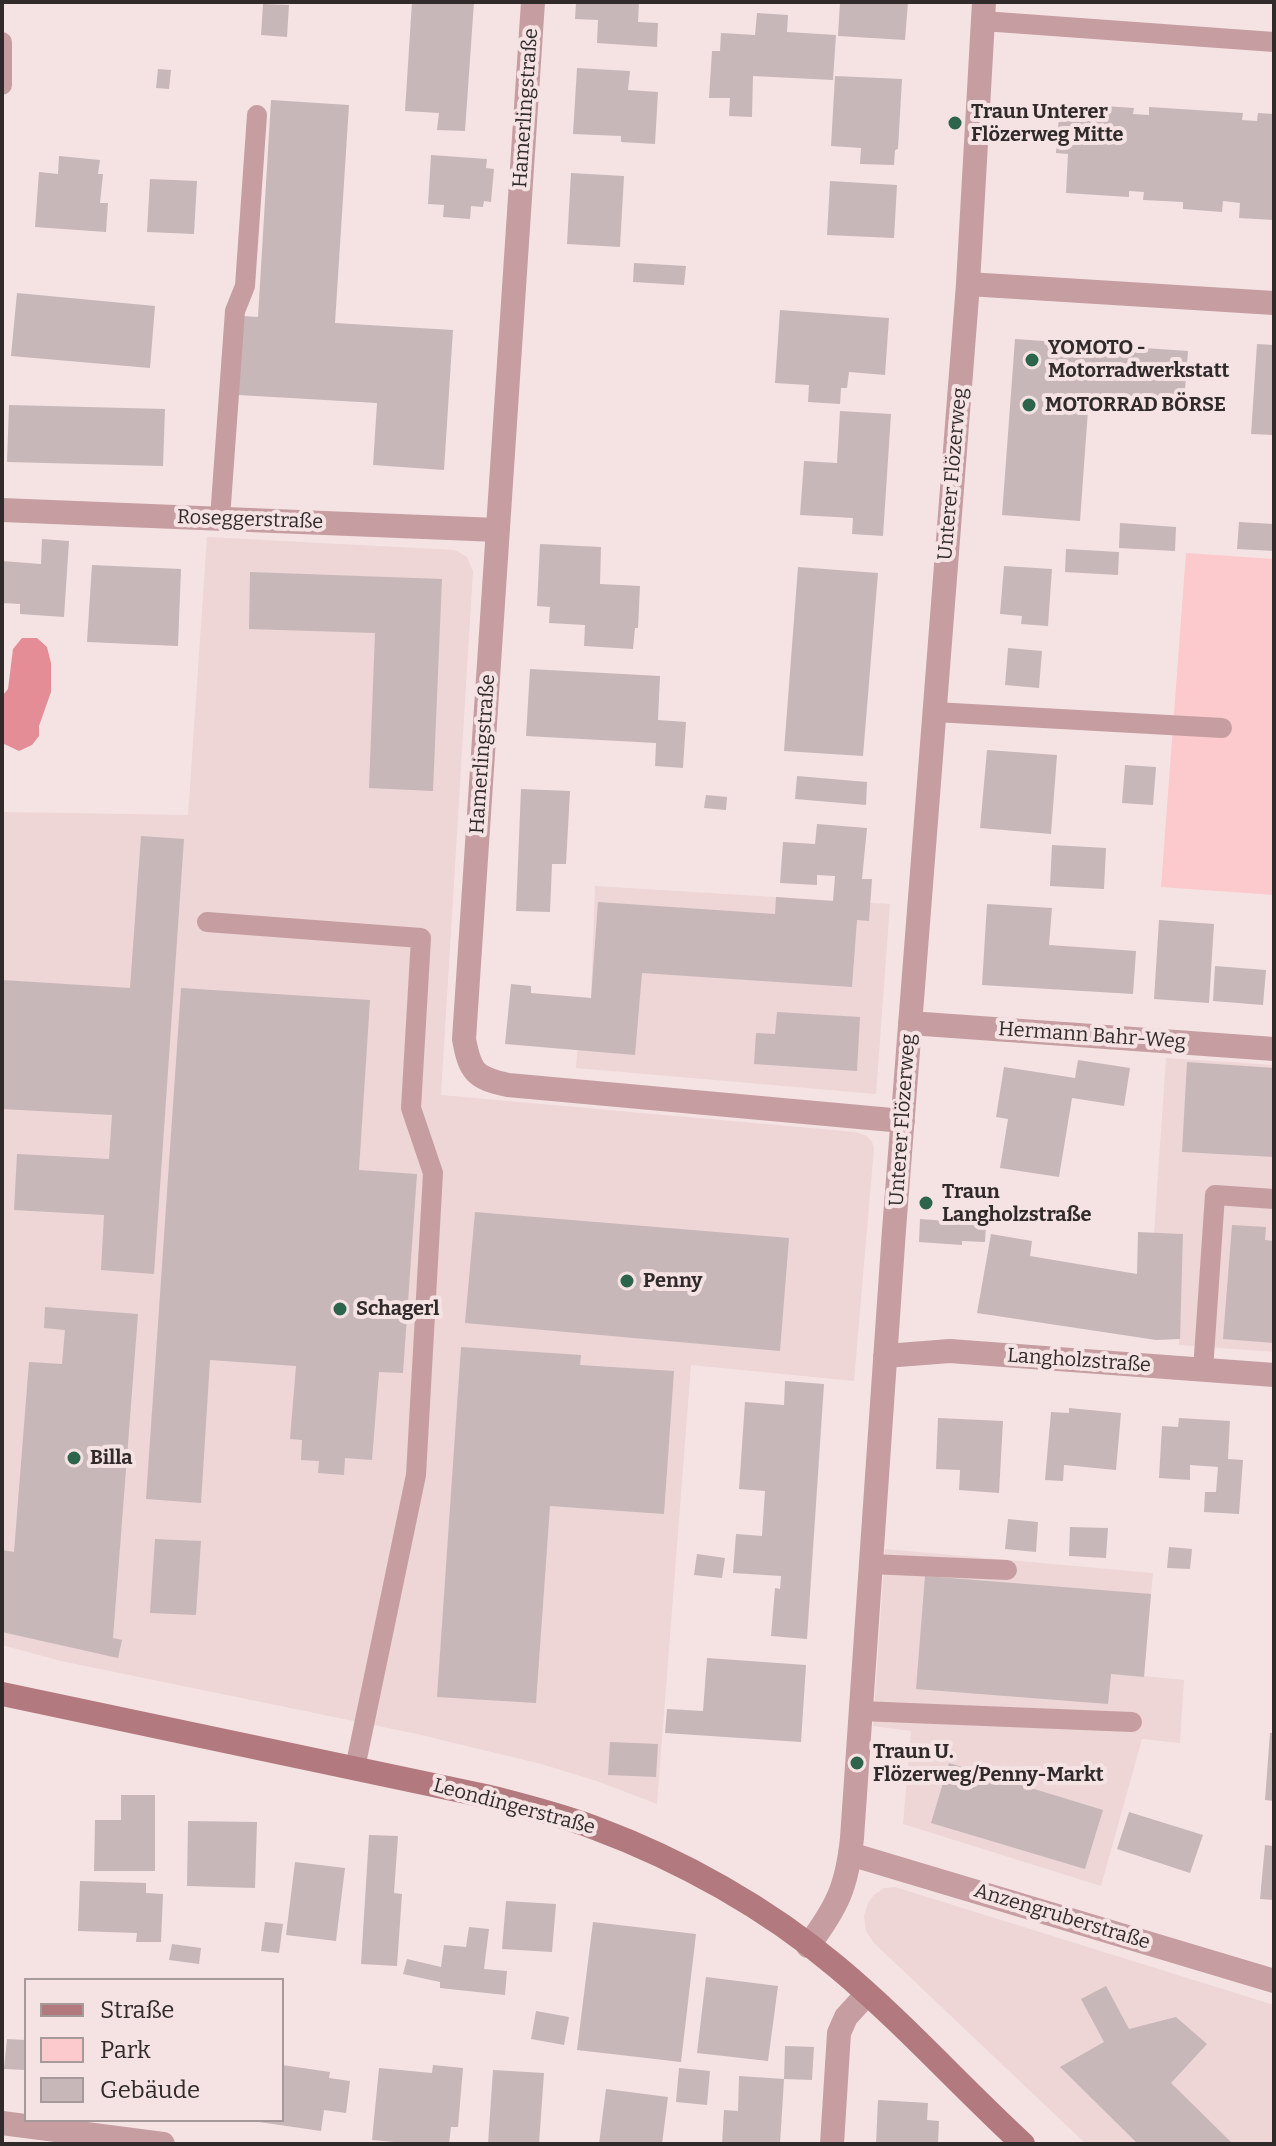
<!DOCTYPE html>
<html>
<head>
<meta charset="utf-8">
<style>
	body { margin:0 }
	#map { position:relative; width:1276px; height:2146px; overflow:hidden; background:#f5e3e4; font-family:Bitter,serif }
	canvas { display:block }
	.frame { position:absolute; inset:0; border:4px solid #302a2a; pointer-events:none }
	.legend { position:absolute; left:24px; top:1978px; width:260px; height:144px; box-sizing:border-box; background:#f5e3e4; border:2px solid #a6999a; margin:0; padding:10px 14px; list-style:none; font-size:24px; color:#302a2a }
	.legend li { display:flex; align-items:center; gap:16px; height:40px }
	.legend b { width:40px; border:2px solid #a6999a }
</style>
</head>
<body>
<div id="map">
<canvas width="1276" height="2146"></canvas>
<div class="frame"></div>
<ul class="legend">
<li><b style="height:10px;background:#b2797e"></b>Straße</li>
<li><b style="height:22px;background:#fcc9cd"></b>Park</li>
<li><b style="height:22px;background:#c7b7b8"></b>Gebäude</li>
</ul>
</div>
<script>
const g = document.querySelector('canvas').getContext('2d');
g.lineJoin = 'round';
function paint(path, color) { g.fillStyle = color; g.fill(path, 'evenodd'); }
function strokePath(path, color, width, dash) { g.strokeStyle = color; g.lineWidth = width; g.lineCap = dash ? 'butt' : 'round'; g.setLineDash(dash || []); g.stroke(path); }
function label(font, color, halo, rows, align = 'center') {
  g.font = font + ' Bitter,serif'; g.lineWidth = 8; g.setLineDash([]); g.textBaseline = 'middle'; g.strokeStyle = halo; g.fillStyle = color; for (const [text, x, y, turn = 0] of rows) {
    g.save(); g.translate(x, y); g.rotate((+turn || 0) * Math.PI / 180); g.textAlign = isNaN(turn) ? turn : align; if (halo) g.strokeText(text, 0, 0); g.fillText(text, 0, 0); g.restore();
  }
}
const built = new Path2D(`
	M207 537 455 550 467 557 473 571 441 1095 855 1132 867 1136 872 1142 874 1148 854 1381 691 1365 657 1804 597 1781 541 1764 417 1734 61 1661 2 1645V812L188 815Z
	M595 886 890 904 876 1094 576 1068 582 997 591 998Z
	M1166 1058 1274 1065V1352L1179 1345 1183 1234 1154 1233Z
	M885 1549 1153 1573 1144 1676 1184 1680 1180 1743 1142 1739 1101 1886 903 1824 911 1731 873 1726Z
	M895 1887 1274 2005V2144H1086L874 1943 866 1931 864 1916 868 1903 874 1895 884 1888Z`);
const green = new Path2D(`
	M1186 553 1274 559V895L1161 887Z`);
const water = new Path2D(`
	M22 638H37L47 647 51 663V692L39 726V736L32 745 19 751 2 743V696L8 689 13 649Z`);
const building = new Path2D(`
	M412 2H474L465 131 437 130 439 113 405 111Z
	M576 2H639L638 22 658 23 657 47 597 43 598 20 575 19Z
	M840 2H908L905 40 838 36Z
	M263 4 289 5 287 37 261 35Z
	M757 13 788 15 787 32 836 35 833 80 753 76 752 117 729 116 730 98H709L712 51H720L721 33 755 35Z
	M577 68 630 71 628 90 658 92 655 144 621 142V136L573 134Z
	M158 69 171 70 169 89 156 88Z
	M835 76 902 79 898 149 895 150 894 165 860 164 861 148 831 146Z
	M271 100 349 105 335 323 453 330 444 470 373 465 377 403 238 395 243 316 258 317Z
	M1060 103 1134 108 1133 114 1149 115V107L1243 113 1242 120 1257 121 1258 113 1274 114V220L1239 218 1240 203 1223 201 1222 212 1183 209V202L1143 200 1144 192 1129 191V197L1066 193 1068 154 1056 153Z
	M431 155 487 159 486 168 494 169 491 202 484 201 483 207 471 206 470 219 443 217 444 205 428 204Z
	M59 156 100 160 98 174H103L100 203H108L106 232 35 227 39 172 58 174Z
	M571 173 624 176 620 247 567 244Z
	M150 179 197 181 194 234 147 232Z
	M830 181 897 185 894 238 827 235Z
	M634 263 686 266 684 285 633 282Z
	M17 293 155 306 150 368 11 356Z
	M780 310 889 318 885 375 849 372 847 388H841L840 404 808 402 809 385 775 383Z
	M1015 339 1188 351 1184 403 1089 396 1080 521 1002 515Z
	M1257 344 1274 345V435L1251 434Z
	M9 405 165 409 163 466 7 462Z
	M840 411 891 414 883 536 852 534 853 518 800 515 804 461 837 463Z
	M1239 522 1274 524V551L1237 549Z
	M1120 523 1176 527 1175 551 1119 548Z
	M42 539 69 541 64 617 20 614V604L2 603V561L41 564Z
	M540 544 601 547 600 584 640 586 638 628H635L633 649 584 646 585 625 549 623 550 607 537 606Z
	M1066 549 1119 552 1118 575 1065 572Z
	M92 565 181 569 178 646 87 642Z
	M1004 566 1052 569 1048 626 1021 624 1022 616 1000 614Z
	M798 567 878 573 863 756 784 751Z
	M250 572 442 579 433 791 369 788 375 633 249 629Z
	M1008 648 1042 651 1039 688 1005 685Z
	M530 669 660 676 658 720 686 722 683 768 655 766 656 743 526 736Z
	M987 750 1057 755 1051 834 980 828Z
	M1125 765 1156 767 1153 805 1122 803Z
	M797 776 867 782 866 805 795 799Z
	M521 789 570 791 566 864H552L550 912 516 911Z
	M706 795 727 797 726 810 704 808Z
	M817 824 867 828 862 879H872L869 921 857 920 852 987 642 973 635 1055 505 1044 511 984 531 986V993L591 998 598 902 775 914 776 897 833 901 835 876 817 875V885L780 883 783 842 815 844Z
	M141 836 184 839 154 1274 101 1270 104 1215 14 1210 17 1154 109 1159 112 1115 2 1109V980L130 988Z
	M1052 845 1106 848 1104 889 1050 886Z
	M987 904 1052 908 1049 945 1136 951 1133 994 982 985Z
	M1159 920 1214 924 1209 1003 1154 999Z
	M1215 966 1266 970 1263 1005 1213 1001Z
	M181 988 370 1000 359 1170 417 1174 403 1373 379 1372 372 1460 345 1458 344 1475 318 1473 319 1461 301 1460 302 1440 290 1439 296 1366 210 1360 201 1503 146 1499Z
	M777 1012 860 1017 857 1071 754 1064 756 1033 775 1034Z
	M1078 1060 1130 1068 1124 1106 1072 1098 1059 1177 1000 1168 1008 1119 996 1117 1004 1067 1075 1078Z
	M1187 1062 1274 1068V1157L1182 1152Z
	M475 1212 789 1238 780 1351 465 1323Z
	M920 1219 986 1224 985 1242 962 1241V1245L919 1242Z
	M1232 1225 1266 1227 1265 1240 1274 1241V1343L1223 1339Z
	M1138 1232 1183 1234 1180 1339 1156 1340 977 1313 991 1234 1032 1241 1030 1256 1137 1274Z
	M45 1307 138 1314 113 1638 122 1640 118 1658 2 1632V1550L14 1552 29 1362 62 1364 65 1330 44 1328Z
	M461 1347 581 1355 580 1365 674 1371 664 1514 550 1506 536 1703 437 1697Z
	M785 1381 824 1384 807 1639 771 1636 775 1588 780 1589 781 1576 733 1573 736 1534 762 1536 765 1491 739 1489 745 1402 784 1405Z
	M1069 1408 1121 1413 1116 1470 1064 1465 1063 1481 1045 1480 1051 1412 1069 1413Z
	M938 1418 1003 1421 999 1493 959 1490 960 1470 936 1469Z
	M1179 1418 1230 1421 1228 1459 1243 1460 1239 1514 1204 1512 1205 1492H1216L1218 1467 1190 1465V1480L1159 1478 1162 1426 1178 1427Z
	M1008 1519 1038 1522 1036 1552 1005 1549Z
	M1070 1527 1108 1528 1106 1558 1069 1556Z
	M155 1539 201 1541 196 1615 150 1613Z
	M1169 1547 1192 1549 1190 1569 1167 1568Z
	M697 1554 725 1558 722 1578 694 1575Z
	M925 1576 1151 1594 1144 1677 1111 1674 1108 1704 916 1689Z
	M707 1658 806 1665 801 1742 665 1733 667 1709 703 1711Z
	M1270 1733H1274V1801L1265 1800Z
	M610 1742 658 1744 656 1777 608 1775Z
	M949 1763 1103 1810 1085 1869 931 1823Z
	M121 1795H155V1871H94L95 1820H121Z
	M1129 1812 1203 1835 1190 1873 1117 1849Z
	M188 1821 257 1822 255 1888 187 1886Z
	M369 1835 398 1836 394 1893 402 1894 397 1966 361 1964Z
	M1265 1845 1274 1846V1900L1260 1899Z
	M295 1862 345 1868 336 1941 286 1935Z
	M80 1881 146 1883V1893L163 1894 161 1942H136L137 1933 78 1931Z
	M506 1901 556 1904 552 1952 502 1949Z
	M265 1922 283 1924 279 1953 261 1951Z
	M593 1922 696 1934 681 2062 577 2050Z
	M469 1927 489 1929 484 1969 507 1971 505 1995 440 1988V1982L403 1974 407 1959 441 1967 444 1945 466 1947Z
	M172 1944 201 1948 199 1964 169 1960Z
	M706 1977 778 1986 768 2061 697 2053Z
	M1106 1986 1129 2029 1176 2017 1207 2044 1171 2083 1233 2144H1138L1060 2067 1104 2042 1081 1999Z
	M536 2011 569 2017 564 2045 531 2039Z
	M7 2039 26 2040V2070L4 2069Z
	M785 2046 814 2047 812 2080 784 2079Z
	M282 2065 330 2072 329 2078 350 2081 346 2113 324 2110 321 2131 259 2122V2120H282Z
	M433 2065 463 2068 458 2127H451L449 2144H417L372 2140 379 2068 432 2073Z
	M679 2068 710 2071 707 2105 676 2102Z
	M493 2070 544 2073 539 2144H488Z
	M739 2076 784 2079 780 2144H722L724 2110 738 2111Z
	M606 2089 668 2097 662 2144H599Z
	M878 2100 928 2103 927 2120 939 2121 938 2144H876Z`);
const lane = new Path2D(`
	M983 21 1274 42
	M2 42V85
	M220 518 235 311 245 286 257 115
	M935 712 1222 728
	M207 922 421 938 411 1108 433 1173 416 1475 355 1768
	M1203 1370 1215 1195 1274 1199
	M870 1564 1007 1570
	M861 1711 1132 1722`);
const street = new Path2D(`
	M533 2 464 1039C470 1072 475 1078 508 1085L903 1121
	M968 284 1274 303
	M2 510 498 530
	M910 1023 1274 1049
	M885 1356 950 1351 1274 1375
	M850 1854 1274 1981
	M808 1946C837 1907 847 1887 852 1838L894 1230 968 284 984 2
	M2 2123 163 2144
	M832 2144 839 2033 846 2017 867 1994`);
const secondary = new Path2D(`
	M2 1694 490 1797C525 1806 561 1815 595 1828 681 1860 767 1908 837 1967 903 2022 960 2086 1023 2144`);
const markers = [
	[955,123,8,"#2c644c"],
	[1032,360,8,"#2c644c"],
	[1029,405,8,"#2c644c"],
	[926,1203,8,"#2c644c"],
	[627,1281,8,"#2c644c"],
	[340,1309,8,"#2c644c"],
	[74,1458,8,"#2c644c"],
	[857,1763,8,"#2c644c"]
];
const streetNames = [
	["Hamerlingstraße",526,108,-86],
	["Unterer Flözerweg",953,474,-85],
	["Roseggerstraße",250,520,2],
	["Hamerlingstraße",483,754,-86],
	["Hermann Bahr-Weg",1092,1036,4],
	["Unterer Flözerweg",903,1120,-86],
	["Langholzstraße",1079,1361,4],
	["Leondingerstraße",514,1807,15],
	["Anzengruberstraße",1062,1917,17]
];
const poiNames = [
	["Traun Unterer",971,112],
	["Flözerweg Mitte",971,135],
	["YOMOTO -",1048,348],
	["Motorradwerkstatt",1048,371],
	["MOTORRAD BÖRSE",1045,405],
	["Traun",942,1192],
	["Langholzstraße",942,1215],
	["Penny",643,1281],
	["Schagerl",356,1309],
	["Billa",90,1458],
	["Traun U.",873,1752],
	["Flözerweg/Penny-Markt",873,1775]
];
paint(built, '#eed5d6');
paint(green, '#fcc9cd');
paint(water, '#e48d96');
paint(building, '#c7b7b8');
strokePath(lane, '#c69ea1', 20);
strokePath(street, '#c69ea1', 24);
strokePath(secondary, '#b2797e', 24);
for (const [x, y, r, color] of markers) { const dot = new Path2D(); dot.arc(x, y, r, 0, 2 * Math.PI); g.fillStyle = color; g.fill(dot); strokePath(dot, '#f5e3e4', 3); }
label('20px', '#302a2a', '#f5e3e4', streetNames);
label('bold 20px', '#302a2a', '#f5e3e4', poiNames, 'left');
</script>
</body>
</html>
